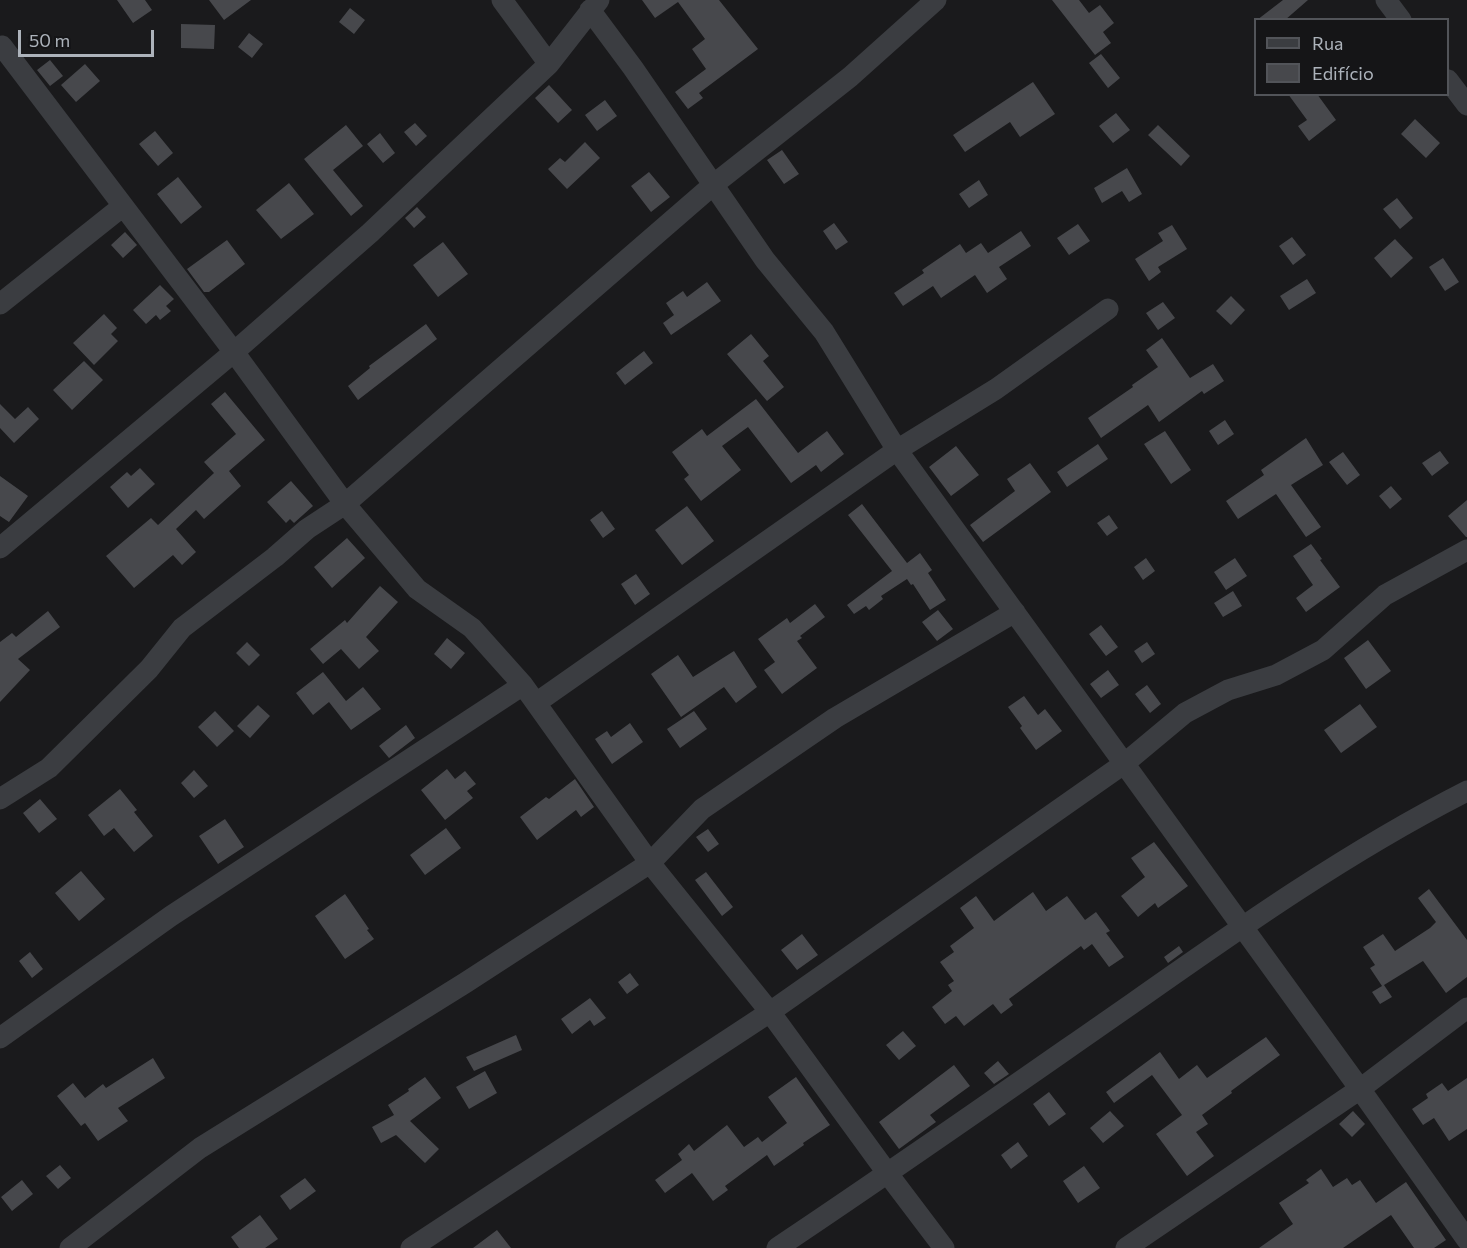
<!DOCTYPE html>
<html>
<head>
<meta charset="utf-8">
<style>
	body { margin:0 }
	#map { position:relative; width:1467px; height:1248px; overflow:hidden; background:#1a1a1c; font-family:Commissioner,sans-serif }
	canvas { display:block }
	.legend { position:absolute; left:1254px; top:18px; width:195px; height:78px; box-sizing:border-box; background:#151517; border:2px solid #525459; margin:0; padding:8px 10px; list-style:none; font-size:18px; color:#adb3bb }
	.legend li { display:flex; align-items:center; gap:12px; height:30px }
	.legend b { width:30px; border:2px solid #525459 }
	.scale { position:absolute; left:18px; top:30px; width:136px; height:27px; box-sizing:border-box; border:3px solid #adb3bb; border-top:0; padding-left:8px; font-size:18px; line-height:21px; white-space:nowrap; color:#adb3bb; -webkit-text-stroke:4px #151517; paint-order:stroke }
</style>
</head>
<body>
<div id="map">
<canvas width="1467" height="1248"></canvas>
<ul class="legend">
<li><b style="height:8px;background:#3b3d41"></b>Rua</li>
<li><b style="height:16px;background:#47484c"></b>Edifício</li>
</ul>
<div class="scale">50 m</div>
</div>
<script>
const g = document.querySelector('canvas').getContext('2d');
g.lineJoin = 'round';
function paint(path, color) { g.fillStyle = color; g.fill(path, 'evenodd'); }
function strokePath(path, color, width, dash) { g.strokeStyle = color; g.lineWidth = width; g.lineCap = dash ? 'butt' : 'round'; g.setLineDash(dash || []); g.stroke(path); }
const building = new Path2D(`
	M117 0H145L152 10 133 23Z
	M209 0H251L224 20Z
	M642 0H719L758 49 699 93 703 98 688 109 675 92 706 69 692 49 705 39 678 2 655 18Z
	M1052 0H1079L1089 13 1100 5 1114 23 1103 32 1111 43 1095 55Z
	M1283 0H1308L1285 20H1257Z
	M350 8 365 20 354 34 339 22Z
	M181 24 215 25 214 49 181 48Z
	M249 33 263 44 252 58 238 47Z
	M1101 54 1120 78 1108 88 1089 63Z
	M50 60 63 76 50 86 37 70Z
	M85 64 100 81 76 102 61 85Z
	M1033 82 1055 114 1020 137 1010 122 965 152 953 135Z
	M549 85 572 110 558 123 535 98Z
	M1288 94H1317L1336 120 1309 141 1298 126 1307 120Z
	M605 100 617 116 597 131 585 115Z
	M1116 113 1130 130 1113 143 1099 126Z
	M1415 119 1440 143 1426 158 1401 134Z
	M415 123 427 136 416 146 404 132Z
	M346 125 363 146 333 170 363 206 351 216 304 159Z
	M1158 125 1190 156 1181 166 1148 135Z
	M155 131 173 153 158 166 139 144Z
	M380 133 395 153 383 163 367 144Z
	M585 142 600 158 567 189 548 169 560 158 565 162Z
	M782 150 799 174 784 184 767 160Z
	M1127 168 1142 194 1129 202 1122 191 1102 203 1094 188Z
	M649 172 670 197 651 212 631 186Z
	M178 177 202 207 181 224 157 194Z
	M979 180 988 195 969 208 959 194Z
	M289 183 314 214 281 239 256 210Z
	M1397 198 1413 218 1400 229 1383 209Z
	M417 207 426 217 414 228 405 218Z
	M834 223 848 242 836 250 823 231Z
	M1078 224 1090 241 1069 255 1057 238Z
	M1172 225 1187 249 1158 267 1161 272 1149 281 1135 259 1163 241 1158 233Z
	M1021 231 1031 246 999 267 1007 279 987 293 975 275 941 298 933 286 903 306 894 293 924 273 922 270 960 244 966 253 981 243 988 253Z
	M125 232 137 245 123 258 111 245Z
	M1292 237 1306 255 1293 265 1279 246Z
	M1395 239 1413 258 1391 278 1374 258Z
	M227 240 245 264 209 292H204L187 269Z
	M443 242 468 274 438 297 413 265Z
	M1443 258 1459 282 1445 291 1429 267Z
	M1307 279 1316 293 1289 310 1280 296Z
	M707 282 721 301 671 335 663 323 674 315 666 303 683 291 687 297Z
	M160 285 174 299 166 306 171 311 160 320 156 315 146 324 133 310Z
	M1231 296 1245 310 1231 325 1216 311Z
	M1163 302 1175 318 1158 330 1146 313Z
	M104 314 117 328 111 334 118 341 94 365 73 343Z
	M426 324 437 339 358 400 348 386 370 368 369 366Z
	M751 334 769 356 763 361 784 387 767 401 727 354Z
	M1162 338 1190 378 1213 364 1224 381 1204 394 1202 391 1159 422 1148 405 1101 438 1088 418 1133 387 1132 385 1158 367 1146 350Z
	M644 351 653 363 625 385 616 373Z
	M84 361 103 380 72 410 53 390Z
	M225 392 265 440 229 471 241 486 204 519 196 510 176 529 196 552 182 565 173 555 134 588 106 556 151 518 158 525 214 473 204 462 236 434 211 404Z
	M756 399 798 453 827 431 844 454 821 472 816 465 791 483 748 427 722 446 741 470 701 501 684 479 689 475 672 452 702 429 707 436Z
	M0 404 15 419 28 407 39 419 14 443 0 428Z
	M1225 420 1234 434 1218 445 1209 431Z
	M1165 431 1191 470 1171 484 1144 444Z
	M1306 438 1323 465 1291 485 1321 527 1306 537 1276 494 1238 519 1226 501 1264 475 1261 470Z
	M1098 444 1108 459 1067 487 1057 472Z
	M956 446 979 475 951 496 929 467Z
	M1440 451 1449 463 1432 476 1422 463Z
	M1343 452 1360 475 1347 485 1329 462Z
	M1030 463 1051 492 983 542 970 525 1015 491 1007 479Z
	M140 468 155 484 128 508 110 487 127 472 131 476Z
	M0 476 28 496 9 522 0 516Z
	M291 481 313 506 294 523 290 519 286 523 267 502Z
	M1391 486 1402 499 1390 509 1379 496Z
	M1467 500V537H1466L1448 516Z
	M862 504 907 563 920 553 932 570 928 573 946 600 930 610 913 584 911 585 907 579 881 596 883 599 869 610 866 606 854 614 847 605 892 571 848 515Z
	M687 506 714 541 682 565 655 530Z
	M602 511 615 529 603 538 590 520Z
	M1109 515 1118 528 1107 536 1097 523Z
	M347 538 365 558 332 588 314 567Z
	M1311 544 1322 559 1320 560 1340 587 1306 612 1296 598 1313 585 1293 556Z
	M1146 558 1155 571 1143 580 1134 567Z
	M1235 558 1247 576 1226 590 1214 572Z
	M636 574 650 594 635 605 621 584Z
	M380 586 398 602 366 637 379 651 359 669 341 649 323 664 310 649 345 620 347 623Z
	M1233 591 1242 606 1223 617 1214 603Z
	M815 604 825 617 800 636 802 638 797 641 817 668 782 694 764 670 775 662 758 639 787 618 790 623Z
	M938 610 953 629 937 641 922 622Z
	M48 611 60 627 18 659 30 670 0 702V642L12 633 16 637Z
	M1101 625 1118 647 1106 656 1089 634Z
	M447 638 465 653 451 669 434 654Z
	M1368 640 1391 671 1366 689 1344 658Z
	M247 642 260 655 249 666 236 653Z
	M1147 642 1155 654 1142 663 1134 651Z
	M734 651 757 687 736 703 724 687 681 717 651 674 678 655 693 677Z
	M1108 670 1119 685 1101 698 1090 684Z
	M323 672 346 701 363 687 381 709 351 730 329 702 313 715 296 693Z
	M1147 685 1161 704 1150 713 1135 694Z
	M1024 696 1038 715 1045 709 1062 731 1036 750 1020 728 1022 726 1008 707Z
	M1360 704 1377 727 1341 753 1324 730Z
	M258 705 270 716 250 738 237 726Z
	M215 711 234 731 217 747 198 727Z
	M694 711 707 729 680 748 667 729Z
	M630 723 643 742 612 764 595 739 607 731 611 737Z
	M406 725 415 738 389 758 379 746Z
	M447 769 455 779 465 771 476 784 467 791 473 798 445 820 421 790Z
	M194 770 208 786 194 798 181 783Z
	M575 779 594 807 581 817 576 810 537 840 520 817 546 797 549 799Z
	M120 789 137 810 134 812 153 836 134 852 114 828 104 836 88 815Z
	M40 799 57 819 39 833 23 813Z
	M225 819 244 847 218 864 199 836Z
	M446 828 461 848 425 875 410 855Z
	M708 829 719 844 708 852 696 837Z
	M1154 842 1188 886 1158 908 1155 903 1138 917 1121 896 1145 877 1131 858Z
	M81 871 105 899 79 921 55 893Z
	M706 872 733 907 722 916 695 880Z
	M1429 889 1467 940V977L1446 993 1423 961 1384 985 1392 997 1380 1004 1372 992 1382 986 1370 968 1375 965 1363 947 1383 934 1395 951 1430 928 1436 922 1418 898Z
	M1033 892 1046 911 1067 896 1085 920 1096 912 1110 931 1106 933 1124 957 1109 967 1092 944 1084 950 1081 946 1009 999 1013 1005 1001 1014 993 1004 964 1026 956 1016 945 1024 932 1007 952 991 948 985 954 981 940 962 954 952 950 946 974 928 960 908 976 896 994 921Z
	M345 894 369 929 367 930 374 939 345 959 315 916Z
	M802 934 818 955 797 970 781 950Z
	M1179 946 1183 952 1168 963 1164 957Z
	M30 952 43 969 32 978 19 961Z
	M630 973 639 985 627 994 618 982Z
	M590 998 606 1018 594 1026 590 1020 572 1034 561 1019Z
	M903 1031 916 1046 899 1060 886 1045Z
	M516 1035 522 1050 474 1071 466 1057Z
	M1266 1037 1280 1055 1231 1091 1232 1093 1202 1115 1208 1124 1196 1132 1214 1156 1187 1176 1156 1134 1182 1115 1152 1075 1114 1103 1106 1092 1160 1052 1179 1079 1197 1065 1207 1078Z
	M153 1058 165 1078 118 1108 128 1121 98 1141 85 1123 81 1126 57 1096 73 1083 85 1098 103 1084 106 1088Z
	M998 1061 1009 1074 994 1084 984 1073Z
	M954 1065 970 1086 930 1115 936 1122 899 1149 879 1122Z
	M485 1071 497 1093 469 1109 456 1087Z
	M425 1077 441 1098 410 1121 439 1149 425 1163 396 1135 381 1143 372 1127 394 1115 388 1105 409 1091 408 1089Z
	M796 1077 830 1125 803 1143 804 1145 774 1166 767 1155 725 1186 728 1190 713 1201 692 1173 665 1193 655 1180 682 1160 678 1154 689 1144 694 1151 727 1125 744 1147 758 1137 762 1142 787 1123 768 1097Z
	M1467 1078V1129L1449 1141 1434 1118 1423 1125 1412 1109 1428 1098 1426 1094 1442 1083 1448 1091Z
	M1049 1092 1066 1114 1049 1126 1033 1104Z
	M1110 1111 1124 1126 1103 1143 1090 1128Z
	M1353 1111 1365 1124 1352 1137 1339 1124Z
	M1018 1142 1028 1156 1011 1169 1001 1155Z
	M60 1165 71 1178 58 1189 46 1176Z
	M1084 1166 1100 1188 1078 1203 1063 1181Z
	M1321 1169 1333 1187 1347 1178 1352 1185 1360 1180 1376 1203 1406 1182 1446 1240 1434 1248H1414L1391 1215 1343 1248H1259L1293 1224 1279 1203 1309 1183 1306 1180Z
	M305 1178 316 1191 290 1210 280 1196Z
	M22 1180 33 1194 12 1211 1 1197Z
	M260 1215 278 1239 265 1248H239L231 1237Z
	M497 1230 511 1248H473Z`);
const minor = new Path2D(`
	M502 0 549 64
	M1386 0 1401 20
	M590 10 633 68 765 260 824 332 897 450 1360 1089 1467 1240
	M2 46 234 352 345 504 417 589 472 628 523 685 650 863 770 1012 888 1174 944 1248
	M1448 80 1467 105
	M0 304 123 206
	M0 548 234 352 370 233 549 64 599 0
	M536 703 897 450 996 389 1108 309
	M0 799 49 768 149 669 182 628 275 557 307 529 345 504 713 185 850 77 936 0
	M0 1038 171 916 523 685
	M70 1248 200 1148 465 983 650 863 702 809 835 718 1015 612
	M411 1248 770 1012 1125 763 1185 713 1228 690 1276 675 1323 650 1385 595 1467 550
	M777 1248C897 1168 1015 1085 1133 1003 1241 927 1349 851 1467 791
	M1126 1248 1360 1089 1467 1008`);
paint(building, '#47484c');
strokePath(minor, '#3b3d41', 21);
</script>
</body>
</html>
